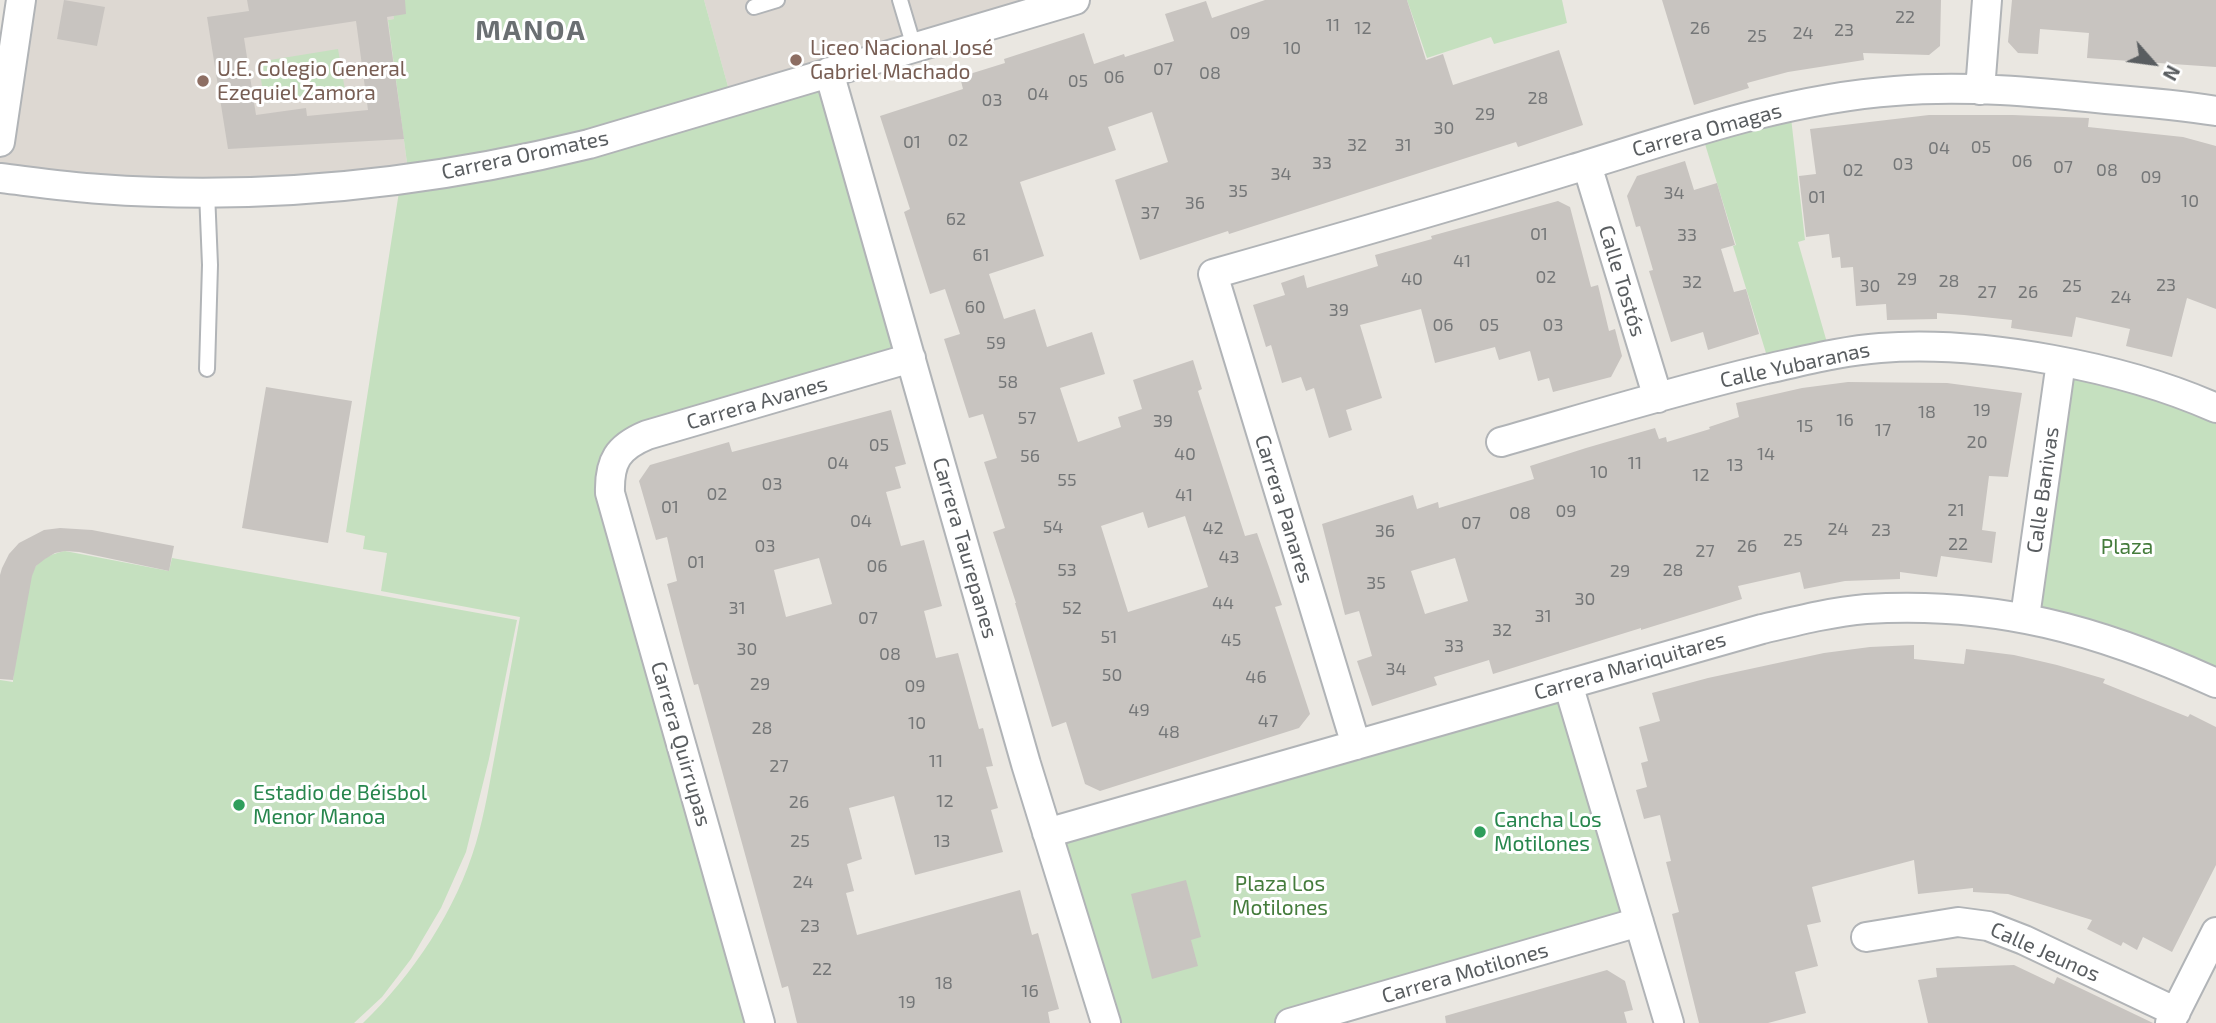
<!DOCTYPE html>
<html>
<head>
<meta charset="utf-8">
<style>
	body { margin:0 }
	#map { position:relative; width:2216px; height:1023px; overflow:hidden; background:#eae7e1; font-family:"Exo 2",sans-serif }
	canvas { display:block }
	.north { position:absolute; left:2118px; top:28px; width:70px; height:70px; -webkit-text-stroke:5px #fff; paint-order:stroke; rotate:118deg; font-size:19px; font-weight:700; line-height:28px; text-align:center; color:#595d60 }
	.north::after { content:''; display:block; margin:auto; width:24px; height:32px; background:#595d60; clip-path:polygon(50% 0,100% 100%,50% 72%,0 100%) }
</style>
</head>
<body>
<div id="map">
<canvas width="2216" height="1023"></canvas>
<div class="north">N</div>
</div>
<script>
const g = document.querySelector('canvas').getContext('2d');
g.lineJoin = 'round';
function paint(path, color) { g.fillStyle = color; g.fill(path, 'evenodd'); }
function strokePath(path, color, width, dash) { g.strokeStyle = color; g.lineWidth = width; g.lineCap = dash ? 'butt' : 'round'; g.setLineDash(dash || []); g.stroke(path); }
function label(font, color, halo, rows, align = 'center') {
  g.font = font + ' "Exo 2",sans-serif'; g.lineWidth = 6; g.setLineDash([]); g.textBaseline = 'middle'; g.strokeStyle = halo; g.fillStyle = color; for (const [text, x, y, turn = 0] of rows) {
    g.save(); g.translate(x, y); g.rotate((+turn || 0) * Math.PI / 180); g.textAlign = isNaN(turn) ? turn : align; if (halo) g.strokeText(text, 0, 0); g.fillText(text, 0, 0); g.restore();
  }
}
const education = new Path2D(`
	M21 0H392L395 19 388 20 409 178 360 184 0 178V142Z
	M704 0H1075L732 101Z`);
const green = new Path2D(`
	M392 0H704L732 101 829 72 911 358 647 435 612 464 760 1023H363C413 975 456 910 476 843 485 813 490 780 496 749 504 705 512 661 520 617L381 591 387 553 363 549 365 536 346 532 401 179 409 178 388 20 394 19Z
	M1407 0H1562L1567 23 1494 44 1491 37 1427 58Z
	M338 49 345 90 265 103 258 62Z
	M1790 109 1805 240 1798 242 1830 353 1770 366 1733 246 1736 245 1701 131Z
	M2063 366 2216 411V680L2028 615Z
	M65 551 169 571 172 558 517 620 489 759 466 852 441 908 411 959 382 997 354 1023H0V680L13 682C16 658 24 583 36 566 43 557 55 553 65 551Z
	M1568 684 1639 922 1290 1023H1106L1047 833Z`);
const building = new Path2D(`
	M64 0 105 7 97 46 57 39Z
	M247 0H405L406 14 387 17 404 139 228 149 207 17 249 11ZM356 21 368 110 307 116 306 108 256 115 244 38Z
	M1265 0H1407L1426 60 1443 54 1453 85 1559 50 1583 125 1518 147 1516 142 1229 234 1228 231 1140 260 1115 180 1168 162 1152 112 1108 127 1116 150 1020 182 1044 256 989 274 1004 319 1035 309 1047 347 1092 332 1105 374 1060 388 1078 442 1121 427 1118 417 1142 409 1133 380 1193 360 1202 389 1198 391 1245 536 1257 533 1269 567 1282 605 1275 607 1310 714 1299 728 1100 791 1085 784 1066 722 1052 727 1015 603H1016L993 532 1005 528 984 462 997 458 983 414 969 418 944 339 960 334 945 289 930 294 904 212 910 209 880 116 963 89 960 77 1005 63 1004 59 1084 33 1094 64 1124 54 1125 57 1174 41 1165 14 1206 1 1212 18ZM1143 512 1148 528 1185 516 1208 587 1128 612 1101 526Z
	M1662 0H1941L1940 46 1929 55 1863 53 1864 60 1788 72 1747 83 1749 88 1694 105Z
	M2012 0H2216V67L2087 58 2089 33 2040 29 2038 54 2018 53 2008 42Z
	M1929 115H2013L2089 118 2088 127 2183 137 2216 146V309L2187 298 2172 357 2126 346 2130 329 2076 317 2072 337 2011 328 2012 320 1964 315 1937 313V319L1887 320 1886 304 1856 306 1853 267 1841 268 1840 257 1832 258 1829 234 1806 237 1799 176 1816 174 1810 129Z
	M1685 161 1694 190 1717 183 1735 245 1721 249 1734 292 1746 289 1759 334 1708 350 1703 332 1671 342 1649 271 1653 270 1640 226 1636 227 1627 196 1637 176Z
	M1558 201 1570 207 1591 287 1598 285 1609 331 1615 329 1622 356 1611 377 1553 392 1549 378 1538 381 1530 351 1499 360 1495 347 1435 363 1421 309 1360 325 1382 398 1346 410 1352 430 1329 438 1314 388 1306 391 1301 377 1282 383 1271 345 1266 347 1253 305 1285 295 1281 283 1304 275 1307 288 1378 266 1375 255 1432 239 1431 236Z
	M1848 382 1947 383 2022 393 2008 477 1989 476 1982 530 1996 532 1992 563 1941 556 1937 577 1900 572V579L1845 581 1804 589 1800 572 1738 586 1742 599 1641 630V628L1493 674 1489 660 1434 677 1437 685 1372 706 1357 661 1372 656 1359 611 1345 615 1322 524 1413 495 1417 509 1438 502 1439 508 1534 479 1530 466 1586 448 1655 428 1659 439 1666 437 1667 442 1710 429 1709 427 1739 417 1736 403 1802 388ZM1455 558 1468 601 1425 614 1411 571Z
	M266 387 352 401 328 543 242 528Z
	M891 410 906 464 895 467 901 488 886 492 901 546 924 540 942 606 924 611 936 658 958 653 979 729 983 728 993 766 986 767 998 808 991 810 1003 852 915 875 894 796 849 808 862 859 847 864 854 891 846 893 857 935 1020 890 1032 935 1038 933 1059 1009 1048 1012 1050 1023H797L788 986 782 988 698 684 694 685 683 645 667 584 677 581 667 537 656 540 639 481 650 465 729 442 732 452ZM819 558 832 604 786 617 774 570Z
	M60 528 92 530 174 546 169 571 79 552 65 551 55 553 45 559 36 566 32 576 13 680 0 679V575L2 568 9 554 19 543 44 530Z
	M1914 645V659L1964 664 1966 649 2014 655 2057 665 2105 679 2103 683 2188 717 2190 714 2216 727V865L2172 952 2143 937 2137 950 2123 942 2121 946 2087 929 2092 920 2008 894 1973 892V888L1918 894 1914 860 1812 887 1821 922 1807 925 1818 966 1795 972 1806 1013 1768 1023H1699L1672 914 1679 912 1666 862 1671 861 1660 815 1644 819 1636 790 1647 787 1641 763 1648 761 1639 727 1660 721 1652 693 1708 678 1824 653 1870 647Z
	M1186 880 1201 937 1191 940 1198 966 1152 979 1131 894Z
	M2014 965 2054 984 2057 977 2153 1023H1928L1918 980 1937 977 1936 968Z
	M1607 970 1625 981 1633 1010 1624 1012 1627 1023H1446L1445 1016Z`);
const lane = new Path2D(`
	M900 0 914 47
	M754 7 777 0
	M207 369 210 265 207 192`);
const street = new Path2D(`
	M829 72 1026 764 1106 1023
	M1980 90 1987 0
	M0 142 21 0
	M1587 165 1658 398
	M0 178C33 182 67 187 100 189 263 201 430 183 589 144L1075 0
	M1501 442C1589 417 1677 390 1766 369 1804 361 1841 351 1880 348 1981 340 2124 367 2216 408
	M2025 617 2061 362
	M1568 684 1669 1023
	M1356 745 1213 274C1333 240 1453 206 1573 169 1678 137 1784 99 1895 91 1965 85 2037 92 2106 99 2143 102 2180 105 2216 111
	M1047 833 1762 629C1796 621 1831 612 1866 609 1996 601 2099 630 2216 683
	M1866 937 1958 922 1988 926 2024 940 2176 1012
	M760 1023 610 493C609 461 618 447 647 435L911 358
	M1290 1023 1639 922
	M2170 1023 2216 932`);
const markers = [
	[796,60,7,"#8d6e63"],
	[203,81,7,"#8d6e63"],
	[239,805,7,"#2e9e5b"],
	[1480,832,7,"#2e9e5b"]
];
const numberNames = [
	["22",1905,17],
	["11",1333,25],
	["12",1363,28],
	["26",1700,28],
	["23",1844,30],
	["09",1240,33],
	["24",1803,33],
	["25",1757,36],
	["10",1292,48],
	["07",1163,69],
	["08",1210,73],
	["06",1114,77],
	["05",1078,81],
	["04",1038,94],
	["28",1538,98],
	["03",992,100],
	["29",1485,114],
	["30",1444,128],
	["02",958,140],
	["01",912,142],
	["32",1357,145],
	["31",1403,145],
	["05",1981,147],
	["04",1939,148],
	["06",2022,161],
	["33",1322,163],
	["03",1903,164],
	["07",2063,167],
	["02",1853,170],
	["08",2107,170],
	["34",1281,174],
	["09",2151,177],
	["35",1238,191],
	["34",1674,193],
	["01",1817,197],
	["10",2190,201],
	["36",1195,203],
	["37",1150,213],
	["62",956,219],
	["01",1539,234],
	["33",1687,235],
	["61",981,255],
	["41",1462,261],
	["02",1546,277],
	["40",1412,279],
	["29",1907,279],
	["28",1949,281],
	["32",1692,282],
	["23",2166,285],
	["30",1870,286],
	["25",2072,286],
	["27",1987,292],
	["26",2028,292],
	["24",2121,297],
	["60",975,307],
	["39",1339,310],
	["06",1443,325],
	["05",1489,325],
	["03",1553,325],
	["59",996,343],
	["58",1008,382],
	["19",1982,410],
	["18",1927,412],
	["57",1027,418],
	["16",1845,420],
	["39",1163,421],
	["15",1805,426],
	["17",1883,430],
	["20",1977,442],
	["05",879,445],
	["40",1185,454],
	["14",1766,454],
	["56",1030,456],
	["04",838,463],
	["11",1635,463],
	["13",1735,465],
	["10",1599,472],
	["12",1701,475],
	["55",1067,480],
	["03",772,484],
	["02",717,494],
	["41",1184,495],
	["01",670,507],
	["21",1956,510],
	["09",1566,511],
	["08",1520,513],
	["04",861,521],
	["07",1471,523],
	["54",1053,527],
	["42",1213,528],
	["24",1838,529],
	["23",1881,530],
	["36",1385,531],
	["25",1793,540],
	["22",1958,544],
	["03",765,546],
	["26",1747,546],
	["27",1705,551],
	["43",1229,557],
	["01",696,562],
	["06",877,566],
	["53",1067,570],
	["28",1673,570],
	["29",1620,571],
	["35",1376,583],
	["30",1585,599],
	["44",1223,603],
	["31",737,608],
	["52",1072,608],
	["31",1543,616],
	["07",868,618],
	["32",1502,630],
	["51",1109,637],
	["45",1231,640],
	["33",1454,646],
	["30",747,649],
	["08",890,654],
	["34",1396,669],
	["50",1112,675],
	["46",1256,677],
	["29",760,684],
	["09",915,686],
	["49",1139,710],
	["47",1268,721],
	["10",917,723],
	["28",762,728],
	["48",1169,732],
	["11",936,761],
	["27",779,766],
	["12",945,801],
	["26",799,802],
	["25",800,841],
	["13",942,841],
	["24",803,882],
	["23",810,926],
	["22",822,969],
	["18",944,983],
	["16",1030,991],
	["19",907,1002]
];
const educationNames = [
	["Liceo Nacional José",810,48],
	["Gabriel Machado",810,72],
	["U.E. Colegio General",217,69],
	["Ezequiel Zamora",217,93]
];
const streetNames = [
	["Carrera Omagas",1707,130,-15],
	["Carrera Oromates",525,155,-12],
	["Calle Tostós",1622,281,73],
	["Calle Yubaranas",1795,365,-12],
	["Carrera Avanes",757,403,-16],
	["Calle Banivas",2043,490,-82],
	["Carrera Panares",1284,509,73],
	["Carrera Taurepanes",965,548,74],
	["Carrera Mariquitares",1630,666,-16],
	["Carrera Quirrupas",681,744,74],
	["Calle Jeunos",2045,952,24],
	["Carrera Motilones",1465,973,-16]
];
const parkNames = [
	["Plaza",2127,547],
	["Plaza Los",1280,884],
	["Motilones",1280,908]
];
const leisureNames = [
	["Estadio de Béisbol",253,793],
	["Menor Manoa",253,817],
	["Cancha Los",1494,820],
	["Motilones",1494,844]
];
const districtNames = [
	["MANOA",531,31]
];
paint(education, '#ddd8d2');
paint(green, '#c5e0bf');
paint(building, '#c8c4c0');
strokePath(lane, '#b1b4b7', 18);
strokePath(street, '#b1b4b7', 32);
strokePath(lane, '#fff', 14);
strokePath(street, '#fff', 28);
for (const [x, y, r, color] of markers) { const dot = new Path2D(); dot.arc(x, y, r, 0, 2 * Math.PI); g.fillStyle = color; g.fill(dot); strokePath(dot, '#fff', 2.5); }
label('18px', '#757778', null, numberNames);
label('21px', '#785e54', '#fff', educationNames, 'left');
label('21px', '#595d60', '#fff', streetNames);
label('21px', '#457c3c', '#fff', parkNames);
label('21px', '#27864d', '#fff', leisureNames, 'left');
g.letterSpacing = '2px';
label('bold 28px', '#6a6f72', '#fff', districtNames);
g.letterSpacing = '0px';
</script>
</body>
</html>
